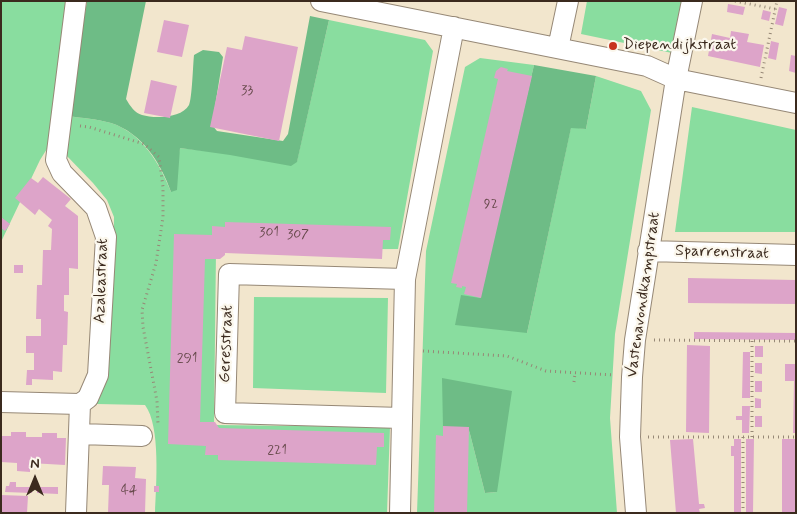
<!DOCTYPE html>
<html>
<head>
<meta charset="utf-8">
<style>
	body { margin:0 }
	#map { position:relative; width:797px; height:514px; overflow:hidden; background:#f2e6cd; font-family:Mynerve,sans-serif }
	canvas { display:block }
	.frame { position:absolute; inset:0; border:2px solid #3b2a1e; pointer-events:none }
	.north { position:absolute; left:10px; top:454px; width:50px; height:50px; -webkit-text-stroke:4px #fbf7ec; paint-order:stroke; rotate:0deg; font-size:14px; font-weight:700; line-height:20px; text-align:center; color:#3b2a1e }
	.north::after { content:''; display:block; margin:auto; width:18px; height:22px; background:#3b2a1e; clip-path:polygon(50% 0,100% 100%,50% 72%,0 100%) }
</style>
</head>
<body>
<div id="map">
<canvas width="797" height="514"></canvas>
<div class="frame"></div>
<div class="north">N</div>
</div>
<script>
const g = document.querySelector('canvas').getContext('2d');
g.lineJoin = 'round';
function paint(path, color) { g.fillStyle = color; g.fill(path, 'evenodd'); }
function strokePath(path, color, width, dash) { g.strokeStyle = color; g.lineWidth = width; g.lineCap = dash ? 'butt' : 'round'; g.setLineDash(dash || []); g.stroke(path); }
function label(font, color, halo, rows, align = 'center') {
  g.font = font + ' Mynerve,sans-serif'; g.lineWidth = 4.5; g.setLineDash([]); g.textBaseline = 'middle'; g.strokeStyle = halo; g.fillStyle = color; for (const [text, x, y, turn = 0] of rows) {
    g.save(); g.translate(x, y); g.rotate((+turn || 0) * Math.PI / 180); g.textAlign = isNaN(turn) ? turn : align; if (halo) g.strokeText(text, 0, 0); g.fillText(text, 0, 0); g.restore();
  }
}
const green = new Path2D(`
	M1 1H80V96L40 160 1 242Z
	M587 1H682L672 53 581 34Z
	M329 20 425 40 433 51 398 249 216 250 214 425 390 427 387 513H155C156 486 161 426 145 405L97 404 96 389 113 300 114 217 107 200 93 183 66 155 68 116C82 118 97 119 111 123 142 133 160 164 171 192L180 148 297 161Z
	M480 58 534 65 480 299 527 333 571 127 586 129 596 76 641 91 651 110 615 334 610 418 617 513H417L426 251 465 67ZM469 430 497 492 485 493Z
	M692 107 796 130V232H675Z
	M254 297 388 298 386 393 253 388Z`);
const forest = new Path2D(`
	M87 1H146L126 99C130 106 135 113 142 115 155 119 182 118 189 105 192 99 193 65 194 55L203 50 219 52 223 57 212 125 217 131 283 141 288 134 310 16 329 20 297 162 291 166 230 155 180 148 177 190 171 192C161 163 142 133 111 123 97 119 82 118 68 116Z
	M534 65 596 76 586 129 571 128 527 333 455 325 461 295 480 298Z
	M442 378 512 391 497 492 485 493 469 430 443 428Z`);
const building = new Path2D(`
	M728 4 745 7 743 15 727 12Z
	M779 7 787 9 783 26 775 24Z
	M763 10 771 12 769 21 761 19Z
	M164 20 189 25 182 57 157 52Z
	M731 31 749 34 747 42 764 45 760 67 708 56 712 34 730 38Z
	M245 36 298 47 279 141 210 127 227 47 242 50Z
	M771 41 779 43 776 60 768 58Z
	M791 55 796 56V73L789 71Z
	M501 67 508 69 507 71 532 76 481 298 464 294 466 287 462 286V288L456 287 457 284 451 283 498 79 494 78 496 71Z
	M151 80 177 86 170 118 144 113Z
	M43 177 71 199 65 206 78 216V269L69 268V295H64V311L68 312 67 345H63L62 372 53 371V380L32 379V385H26L27 370H34V353H26V336H41V319H36L37 285H42L43 250H51L52 229 48 226 52 220 39 209 35 215 15 198 31 178 38 183Z
	M1 217 10 224 5 231 1 228Z
	M225 222 391 227 390 240H383L382 259 225 253V255L220 259H205L200 422H215L219 428 384 433V447H377L376 465 218 460V455H205L206 446 168 444 174 234 212 235V226L225 227Z
	M14 265H23V273H14Z
	M688 278 796 280V304L688 303Z
	M694 332 796 333V340L694 339Z
	M687 345 710 346 709 433 686 432Z
	M755 346H763V357H755Z
	M743 352H750V398H742Z
	M755 363H762V374L755 373Z
	M785 364H796V433H793L794 381H785Z
	M755 381H762V392H755Z
	M755 398 761 399V408H755Z
	M742 406H750L749 433H742V420H736V416H742Z
	M755 416H762V427H755Z
	M443 426 469 427 467 513H434L436 435 443 436Z
	M11 432H26V437H42V433H57V438H66L65 465 30 463V472L17 471V463L1 462V436H11Z
	M693 439 699 504H704L705 508 699 509 700 513H676L670 440Z
	M734 439H741V513H734V456H731V446H734Z
	M746 439H754L753 513H746Z
	M782 439H796V513H782Z
	M103 466 136 467 135 478 146 479 145 513H108L109 485H102Z
	M10 482H16V487H32V493L5 492 6 486H9Z
	M154 486H159V492H154Z
	M37 487H58V494L37 493Z
	M1 495 28 496 27 513H1Z`);
const path = new Path2D(`
	M735 1 775 9
	M761 78 777 1
	M80 126 89 127 144 144 159 157 163 187V217L156 263 142 310 143 327 157 401 158 425
	M654 340 796 341
	M423 351 507 356 546 371 614 375
	M574 382 575 373
	M648 437H796
	M752 437V341
	M743 513V437`);
const street = new Path2D(`
	M321 1 647 66 676 79 796 103
	M558 48 568 1
	M648 251 796 255
	M1 402 80 404 88 398 98 375 106 237 96 208 62 173 56 160 76 1
	M402 418 225 413 229 274 405 279
	M80 434 142 436
	M76 513 80 404
	M400 513 405 279 454 27
	M636 513 630 437 632 377 635 340 676 79 692 1`);
const markers = [
	[613,46,5,"#c8321e"]
];
const numberNames = [
	["33",247,91],
	["92",491,205],
	["301",269,233],
	["307",298,235],
	["291",187,359],
	["221",277,451],
	["44",129,491]
];
const poiNames = [
	["Diependijkstraat",623,46]
];
const streetNames = [
	["Sparrenstraat",722,253,2],
	["Azaleastraat",102,281,-88],
	["Vastenavondkampstraat",644,295,-82],
	["Geresstraat",227,344,-88]
];
paint(green, '#89dd9f');
paint(forest, '#6ebc86');
paint(building, '#dda4c9');
strokePath(street, '#968876', 22);
strokePath(path, '#968876', 3, [1, 4]);
strokePath(street, '#fff', 20);
for (const [x, y, r, color] of markers) { const dot = new Path2D(); dot.arc(x, y, r, 0, 2 * Math.PI); g.fillStyle = color; g.fill(dot); strokePath(dot, '#fbf7ec', 2); }
label('14px', '#644849', null, numberNames);
label('16px', '#3b2a1e', '#fbf7ec', poiNames, 'left');
label('16px', '#3b2a1e', '#fbf7ec', streetNames);
</script>
</body>
</html>
